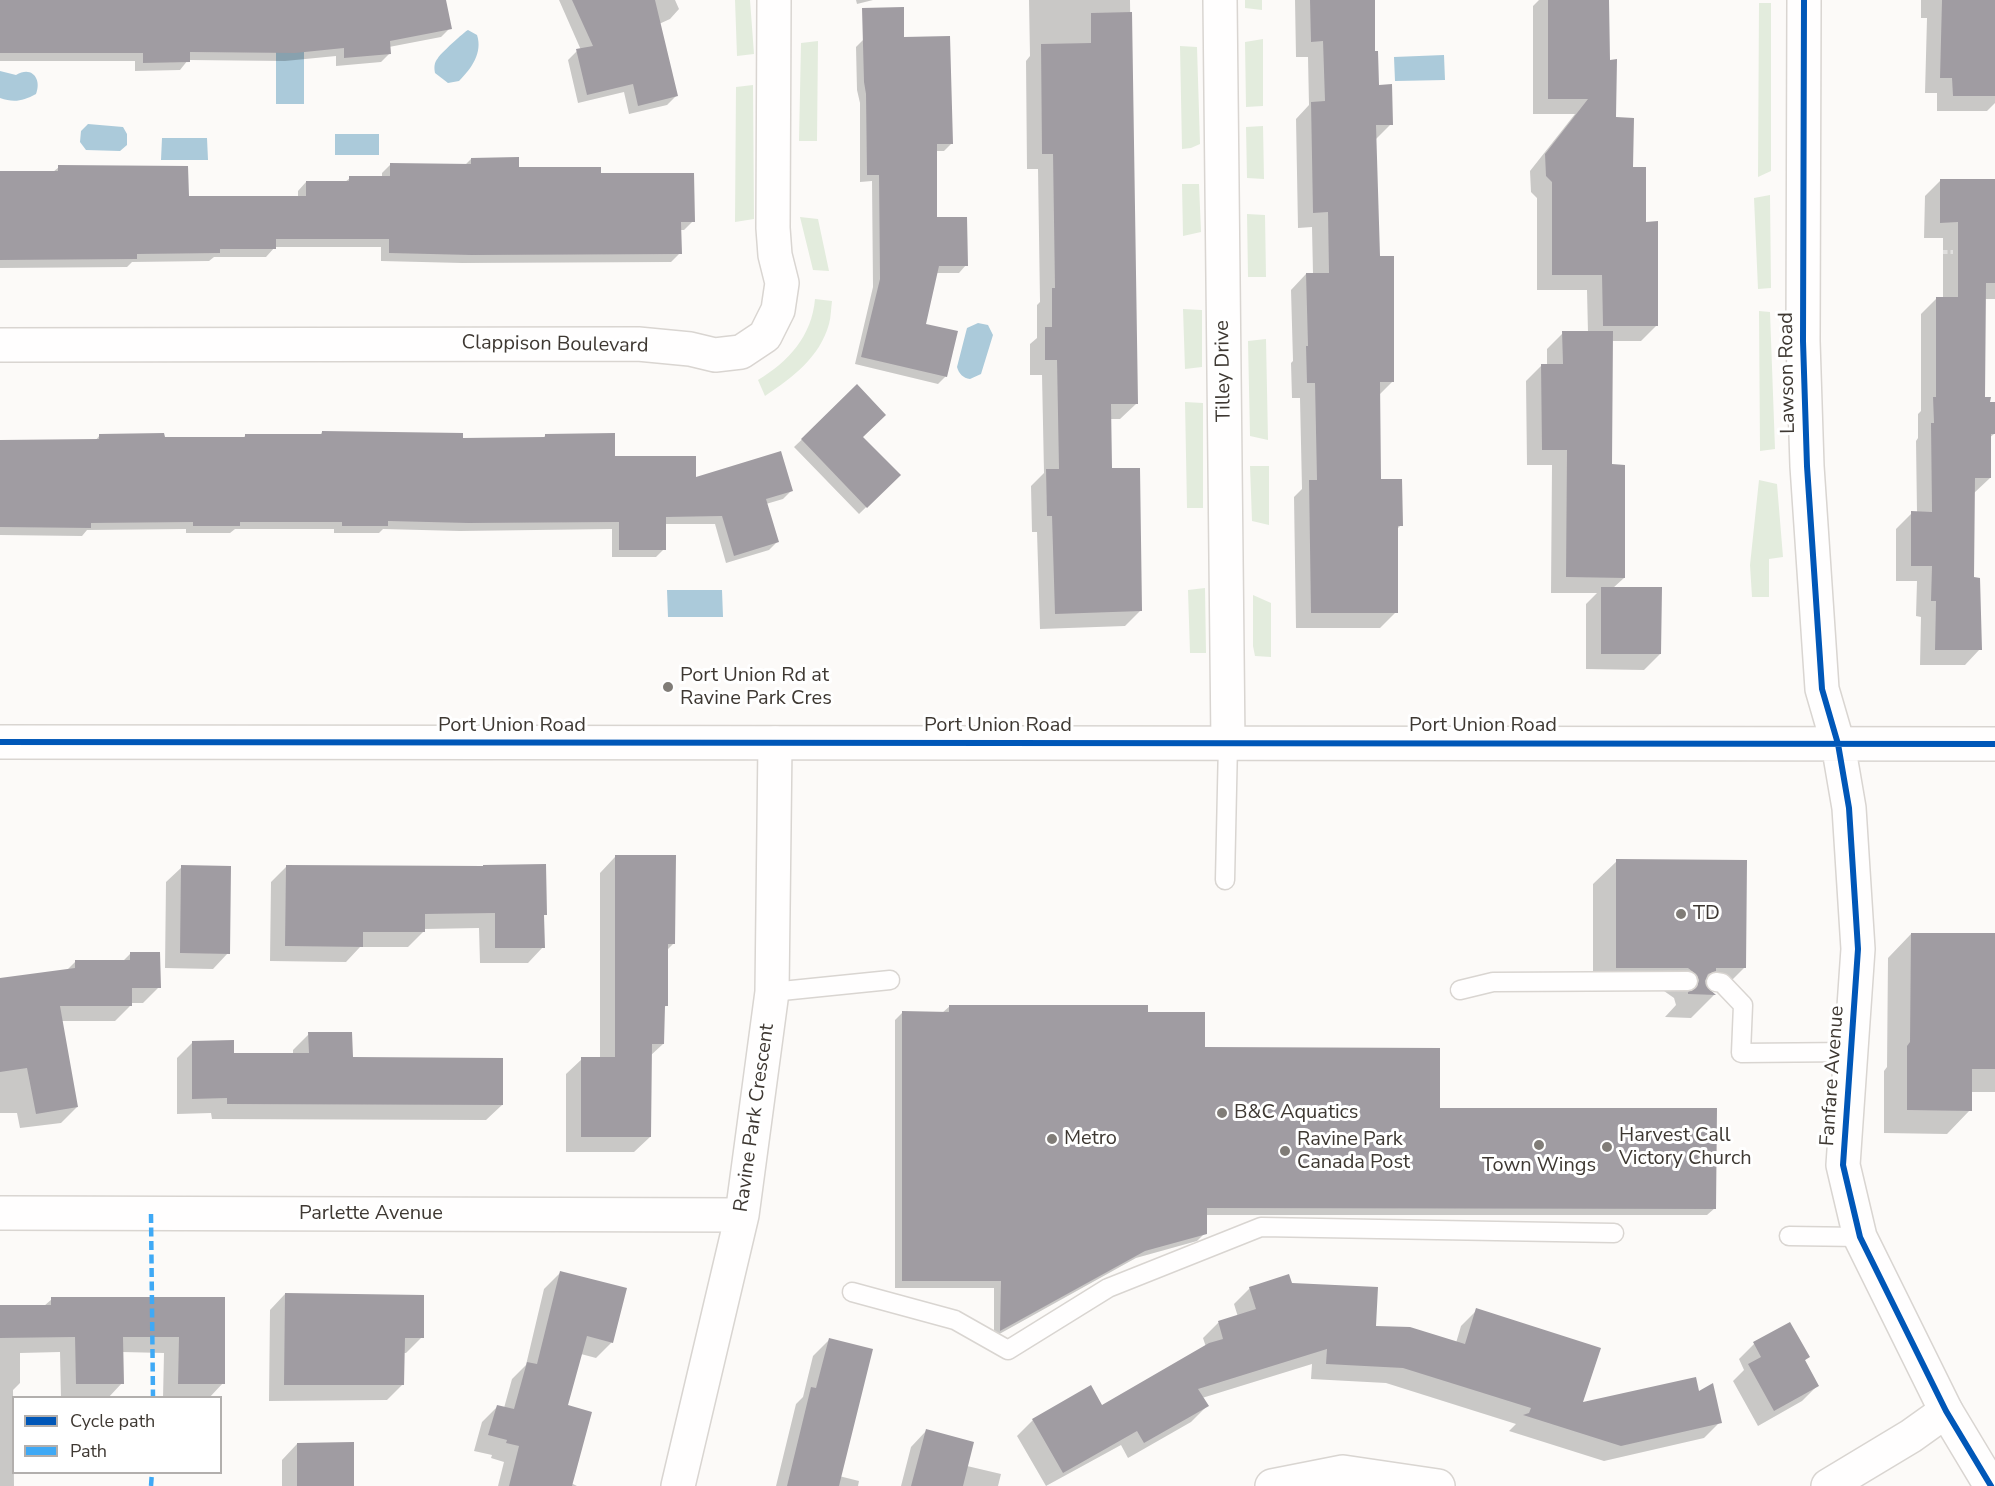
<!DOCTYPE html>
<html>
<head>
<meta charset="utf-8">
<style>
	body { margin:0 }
	#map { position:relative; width:1995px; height:1486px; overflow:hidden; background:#fcfaf8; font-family:"Nunito Sans",sans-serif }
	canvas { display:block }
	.legend { position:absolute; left:12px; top:1396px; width:210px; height:78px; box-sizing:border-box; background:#fff; border:2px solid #b2afad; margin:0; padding:8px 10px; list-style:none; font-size:18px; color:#3e3832 }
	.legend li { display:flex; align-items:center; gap:12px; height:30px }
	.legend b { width:30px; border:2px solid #b2afad }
</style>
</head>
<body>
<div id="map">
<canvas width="1995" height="1486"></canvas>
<ul class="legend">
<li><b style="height:8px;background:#0057b8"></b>Cycle path</li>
<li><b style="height:8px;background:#3fa9f5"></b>Path</li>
</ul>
</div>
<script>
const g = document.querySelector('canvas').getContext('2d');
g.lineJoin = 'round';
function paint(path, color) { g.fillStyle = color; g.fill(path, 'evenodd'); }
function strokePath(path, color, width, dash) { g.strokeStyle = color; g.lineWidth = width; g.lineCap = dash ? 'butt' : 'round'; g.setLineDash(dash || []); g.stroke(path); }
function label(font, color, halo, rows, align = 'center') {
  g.font = font + ' "Nunito Sans",sans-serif'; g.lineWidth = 6; g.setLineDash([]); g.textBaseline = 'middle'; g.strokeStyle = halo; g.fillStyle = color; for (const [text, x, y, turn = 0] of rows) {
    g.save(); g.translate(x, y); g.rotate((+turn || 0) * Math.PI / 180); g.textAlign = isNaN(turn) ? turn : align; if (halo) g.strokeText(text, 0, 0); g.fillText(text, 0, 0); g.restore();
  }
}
const green = new Path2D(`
	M735 0H750L754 54 737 56Z
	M1245 0H1262V10L1245 8Z
	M1759 3H1771V171L1758 177Z
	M1263 39V106L1246 107 1245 42Z
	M818 41 817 141H799L801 43Z
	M1180 46 1197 47 1200 144 1191 148 1182 149Z
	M753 85 754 219 735 222 736 87Z
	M1263 126 1264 179 1247 178 1246 127Z
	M1182 184H1199L1201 232 1183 236Z
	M1770 195 1771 288 1758 289 1754 198Z
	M1247 214 1265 215 1266 277H1248Z
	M800 217 818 219 829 271 813 270Z
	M815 299 832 301C831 308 831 317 829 324 820 357 792 378 765 396L758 380C788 362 812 336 815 299Z
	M1183 309 1202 310V367L1185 369Z
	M1759 311 1770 312 1775 449 1760 451Z
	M1266 339 1268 440 1250 436 1248 341Z
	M1185 402 1203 403V508H1187Z
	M1250 466H1269V525L1252 521Z
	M1759 480 1777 484 1783 557 1769 559V597H1752L1750 565Z
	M1205 588 1206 653H1190L1188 590Z
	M1253 595 1271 603V657L1255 656 1253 646Z`);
const water = new Path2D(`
	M468 30 477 35C483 53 471 69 459 81L448 83 435 73C434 67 434 63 438 58 440 54 464 32 468 30Z
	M276 49H304V104H276Z
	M1444 55 1445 80 1395 81 1394 57Z
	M0 71 16 75C32 65 42 79 36 94 23 101 14 103 0 98Z
	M88 124 123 127 127 134V145L120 151 86 150 80 142 81 131Z
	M335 134H379V155H335Z
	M162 138H207L208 160H161Z
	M978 323 988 325 993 335 981 374 970 379C963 378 959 374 957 367L967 328Z
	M667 590H722L723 617H668Z`);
const shadow = new Path2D(`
	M0 0H445L450 28 441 37 389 47 390 53 381 62 336 66V56L285 61 188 60 180 70 135 71V61H0Z
	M559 0H675L679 9 670 19 659 24 676 96 667 105 629 114 624 92 578 103 568 60 577 51 581 50Z
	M856 0H873L857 4Z
	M1029 0H1130L1136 404 1120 419H1110L1111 470 1141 610 1125 626 1040 629 1037 532H1032L1031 486 1044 473 1042 375H1030V344L1037 338V305L1040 302 1038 169H1027L1026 61 1030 56Z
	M1295 0H1373L1374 52 1377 86 1391 124 1375 140 1378 257 1393 381 1379 395 1380 481 1401 525 1396 530V612L1380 628H1296L1294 497 1302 489 1300 398H1292L1291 363 1293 361 1291 290 1306 274H1313L1312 227 1298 228 1296 119 1309 105 1308 57H1296Z
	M1539 0H1607L1608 61 1615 119 1632 169 1645 223 1657 325 1641 341H1612L1610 466 1624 578 1613 588 1660 654 1644 670 1586 669V604L1597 593H1551L1552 465H1527L1526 381 1542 365H1547V349L1563 333H1588L1587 290H1537V198L1531 192 1530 171 1575 114H1533V6Z
	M1921 0H1995V103L1987 111H1937V93H1925L1927 18H1921Z
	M864 39 952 143 944 151H935V219L966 265 959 273H936L924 325 946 376 938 384 855 364 873 287 872 181 860 182V103L857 90 856 47Z
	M471 159 517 168 600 174 693 221 684 230H680V253L671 262 462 263 381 261V247H275L266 257H214L209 261 132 262 127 267 0 268V173L53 172 59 167 187 197 298 198V191L306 182H345L350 178H382V173L390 165H465Z
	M1941 180H1995V299H1984L1983 398 1989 403 1994 434 1989 438 1990 478 1973 494V579L1980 649 1965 665H1920L1921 617 1916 616 1917 581H1896V529L1912 513H1917L1916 441 1918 438V414L1921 411V314L1937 298H1943V238H1924L1925 196Z
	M857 387 861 437 899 475 859 514 794 447Z
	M322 432 462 440 542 439 546 435 613 458 695 479 791 491 783 499 766 504 777 542 769 550 726 563 715 524H664V549L656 557H612V529L460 531 383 529 379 533H334V529H235L230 533H186V529L87 530 82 536 0 535V441H95L100 435 163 439 243 438 246 435H320Z
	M615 857 673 944 667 950V1005L663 1008V1044L650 1056V1137L634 1152H566V1074L582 1059 600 1058V873Z
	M1617 861 1745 967 1721 991H1709L1714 995 1691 1018 1665 1017 1676 1005 1674 998 1664 991H1593V884Z
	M182 867 228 953 213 969 165 968 166 882Z
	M286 867 545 914 543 917V947L528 963H480L479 928 424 929V931L408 947H360L346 962 270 961 271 882Z
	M1911 934H1995V1092H1970V1110L1947 1134 1884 1133V1071L1887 1067 1888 958Z
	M130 954 159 987 143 1003H130V1006L115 1021H61L77 1107 61 1123 20 1128 17 1113H0V980L66 971 76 961H123Z
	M950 1006 1203 1049 1438 1109 1715 1208 1707 1215H1205V1233L1197 1241 1136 1258 994 1337V1288H895V1020L902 1013H942Z
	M309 1034 351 1059 502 1105 486 1120 212 1119 211 1113 177 1114V1058L193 1042 232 1055 293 1054V1050Z
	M560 1273 612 1342 596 1358 581 1354 566 1406 571 1483 577 1486H498L504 1462 491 1458 492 1455 474 1451 482 1422 497 1407 504 1408 512 1379 526 1365 544 1289Z
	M1290 1284 1374 1327 1456 1343 1461 1326 1477 1310 1581 1404 1698 1393 1720 1422 1704 1438 1604 1461 1509 1431 1516 1424 1386 1383 1311 1379 1312 1364 1202 1398 1207 1406 1191 1422 1128 1458 1121 1445 1046 1486 1017 1436 1033 1420 1090 1387 1102 1407 1206 1347 1203 1338 1218 1323 1238 1317 1234 1304 1250 1288Z
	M285 1294 422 1337 406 1353H403V1384L387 1400 269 1401 270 1310Z
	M52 1299H224L223 1383 209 1398H163L164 1353 122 1352V1383L108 1398H61L60 1352 20 1353V1383L13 1390 14 1486H0V1306H44Z
	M829 1340 839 1476 859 1481 858 1486H776L796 1404 803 1397 813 1356Z
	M1754 1344 1808 1357 1804 1361 1817 1386 1802 1401 1758 1426 1733 1381 1744 1370 1739 1359Z
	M926 1431 967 1466 1001 1474 998 1486H901L911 1447Z
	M297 1444 353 1486H282V1460Z`);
const building = new Path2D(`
	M0 0H446L452 29 390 41 391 54 344 58V48L295 53 190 52V62L143 63V53H0Z
	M572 0H655L678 96 638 106 633 84 587 95 576 49 593 46Z
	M1310 0H1375V51H1378L1379 85 1392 84 1393 125H1376L1380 256H1394V382H1380L1381 479H1402L1403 526H1398V613H1311L1309 480H1317L1315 383H1307L1306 346H1308L1306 273H1329L1328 212 1313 213 1311 102 1325 101 1323 41 1311 42Z
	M1548 0H1609L1610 60 1617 59 1616 117 1634 118 1633 167H1646V222L1658 221V326H1603L1602 275H1552V182L1546 176 1545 154 1588 99H1548Z
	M1942 0H1995V96H1953L1952 78H1940Z
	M904 7V37L950 36 953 144H937V217H967L968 266H939L926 324 958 331 947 377 861 357 880 279 879 175H867L866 94 864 82 862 8Z
	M1132 12 1138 404H1111L1112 468H1140L1142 611 1055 614 1052 516H1047L1046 469H1059L1057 360H1045V327H1052V288H1055L1053 154H1042L1041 44 1091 43V13Z
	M519 157V167H601V173H694L695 222H681L682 254 471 255 389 253V239H276V249H220V253L137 254V259L0 260V171H58V165L188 166 189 196H306V181H349V176H390V163L471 164V158Z
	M1940 179H1995V283H1986L1985 397H1991L1990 402H1995V434H1991V478H1975L1974 577 1980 578 1982 650H1935L1936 601H1931L1932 566H1911V511L1932 512 1931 423H1934L1933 397H1936V297H1958V222L1940 223Z
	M1562 331H1613L1612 464 1625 465V578L1566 577 1567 450H1542L1541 364H1563Z
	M857 384 886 415 863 437 901 475 867 508 801 439Z
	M322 431 463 433V438L545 437V434L615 433V456H696V477L781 451 793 491 766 499 779 542 734 556 722 516 666 517V550H619V522L468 523 388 521V526H342V522H240V526H193V522L91 523V528L0 527V440L99 439V434L164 433 165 437H245V434H322Z
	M1601 587H1662L1661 654H1601Z
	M615 855H676L675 944H668V1006H665L664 1044H652L651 1137H581V1057H615Z
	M1616 859 1747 860 1746 968H1716V971L1708 974 1705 981 1706 986 1716 995 1688 994V992L1697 987 1699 980 1697 975 1688 968H1616Z
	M546 864 547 915H544L545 948H495V913L425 914V932H363V947L285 946 286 865 483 866V865Z
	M181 865 231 866 230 954 180 953Z
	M1911 933H1995V1069H1972V1111L1907 1110V1046L1910 1042Z
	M130 952H160L161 988H132V1006H60L78 1107 36 1114 27 1068 0 1072V978L75 968V960H130Z
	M949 1005H1148V1012H1205V1047L1440 1048V1108H1717L1716 1209 1207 1208V1234L1145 1251 1000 1331 1001 1281H902V1011L949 1012Z
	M308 1032H352L353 1057 503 1058V1105L227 1104V1098L192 1099V1041L234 1040V1053H309Z
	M560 1271 627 1288 613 1343 587 1336 568 1405 592 1412 572 1486H509L519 1446 506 1443 507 1440 488 1435 497 1405 514 1409 527 1362 537 1364Z
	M1289 1274 1292 1283 1378 1287 1376 1326 1410 1327 1465 1344 1476 1308 1601 1348 1583 1402 1696 1377 1699 1391 1713 1383 1722 1423 1621 1446 1523 1415 1529 1413 1531 1408 1403 1368 1326 1364 1327 1349 1198 1389 1209 1406 1144 1443 1137 1431 1063 1473 1032 1419 1091 1385 1102 1405 1209 1343 1223 1339 1218 1321 1256 1309 1249 1287Z
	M285 1293 424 1295V1338H405L404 1385H284Z
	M51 1297H225V1384H178L179 1337H123L124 1384H76L75 1337 0 1338V1305H51Z
	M1790 1322 1810 1357 1805 1360 1819 1386 1774 1411 1748 1364 1761 1357 1753 1342Z
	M829 1338 873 1349 839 1486H787L811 1387 816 1388Z
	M926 1429 974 1442 963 1486H911Z
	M354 1442V1486H297V1443Z`);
const path = new Path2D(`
	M1943 252H1953`);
const lane = new Path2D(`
	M1225 880 1228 743
	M1716 982 1722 983 1743 1005 1741 1053 1851 1052
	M1460 990 1493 982 1688 981
	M772 992 890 980
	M1789 1236 1860 1237
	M852 1292 955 1320 1008 1350 1108 1288 1261 1227 1614 1233`);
const street = new Path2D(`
	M1220 0 1228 743
	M0 345 638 344 690 349 715 355 741 352 765 336 778 310 782 283 775 255 773 228 774 0
	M0 1213 742 1215
	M678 1486 742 1215 772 992 775 743
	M1272 1486 1343 1472 1438 1486
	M1828 1486 1911 1436 1946 1411`);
const secondary = new Path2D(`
	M1804 0 1803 341 1807 466 1822 689 1838 744 1849 808 1858 949 1843 1165 1860 1237 1946 1411 1991 1486
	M0 742 1995 744`);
const quiet = new Path2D(`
	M151 1214 153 1398
	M151 1486 152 1472`);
const cycleway = new Path2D(`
	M1804 0 1803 341 1807 466 1822 689 1838 744 1849 808 1858 949 1843 1165 1860 1237 1946 1411 1991 1486
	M0 742 1995 744`);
const markers = [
	[668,687,6,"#807c77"],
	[1681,914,6,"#807c77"],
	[1222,1113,6,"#807c77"],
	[1052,1139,6,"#807c77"],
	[1539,1145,6,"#807c77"],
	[1607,1147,6,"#807c77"],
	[1285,1151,6,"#807c77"]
];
const streetNames = [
	["Clappison Boulevard",555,345,1],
	["Tilley Drive",1224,371,-91],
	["Lawson Road",1788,373,-91],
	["Port Union Road",512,726],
	["Port Union Road",998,726],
	["Port Union Road",1483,726],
	["Fanfare Avenue",1833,1076,-86],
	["Ravine Park Crescent",755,1118,-82],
	["Parlette Avenue",371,1214]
];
const poiNames = [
	["Port Union Rd at",680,676],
	["Ravine Park Cres",680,699],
	["TD",1693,914],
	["B&C Aquatics",1234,1113],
	["Harvest Call",1619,1136],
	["Victory Church",1619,1159],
	["Metro",1064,1139],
	["Ravine Park",1297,1140],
	["Canada Post",1297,1163],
	["Town Wings",1539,1166,"center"]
];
paint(green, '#e3ecdd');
paint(water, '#abcada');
paint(shadow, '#0003');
paint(building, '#a09ca2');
strokePath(lane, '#d9d5d1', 21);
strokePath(street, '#d9d5d1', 36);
strokePath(secondary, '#d9d5d1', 36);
strokePath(path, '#e0dfde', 4, [4.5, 3]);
strokePath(lane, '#fffefe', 18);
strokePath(street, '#fffefe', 33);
strokePath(secondary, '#fffefe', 33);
strokePath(quiet, '#3fa9f5', 4.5, [9, 4.5]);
strokePath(cycleway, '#0057b8', 6);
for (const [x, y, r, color] of markers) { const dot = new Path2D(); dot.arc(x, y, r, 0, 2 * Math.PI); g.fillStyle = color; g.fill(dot); strokePath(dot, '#fff', 2); }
label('20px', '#3e3832', '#fff', streetNames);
label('20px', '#3e3832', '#fff', poiNames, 'left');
</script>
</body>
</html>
